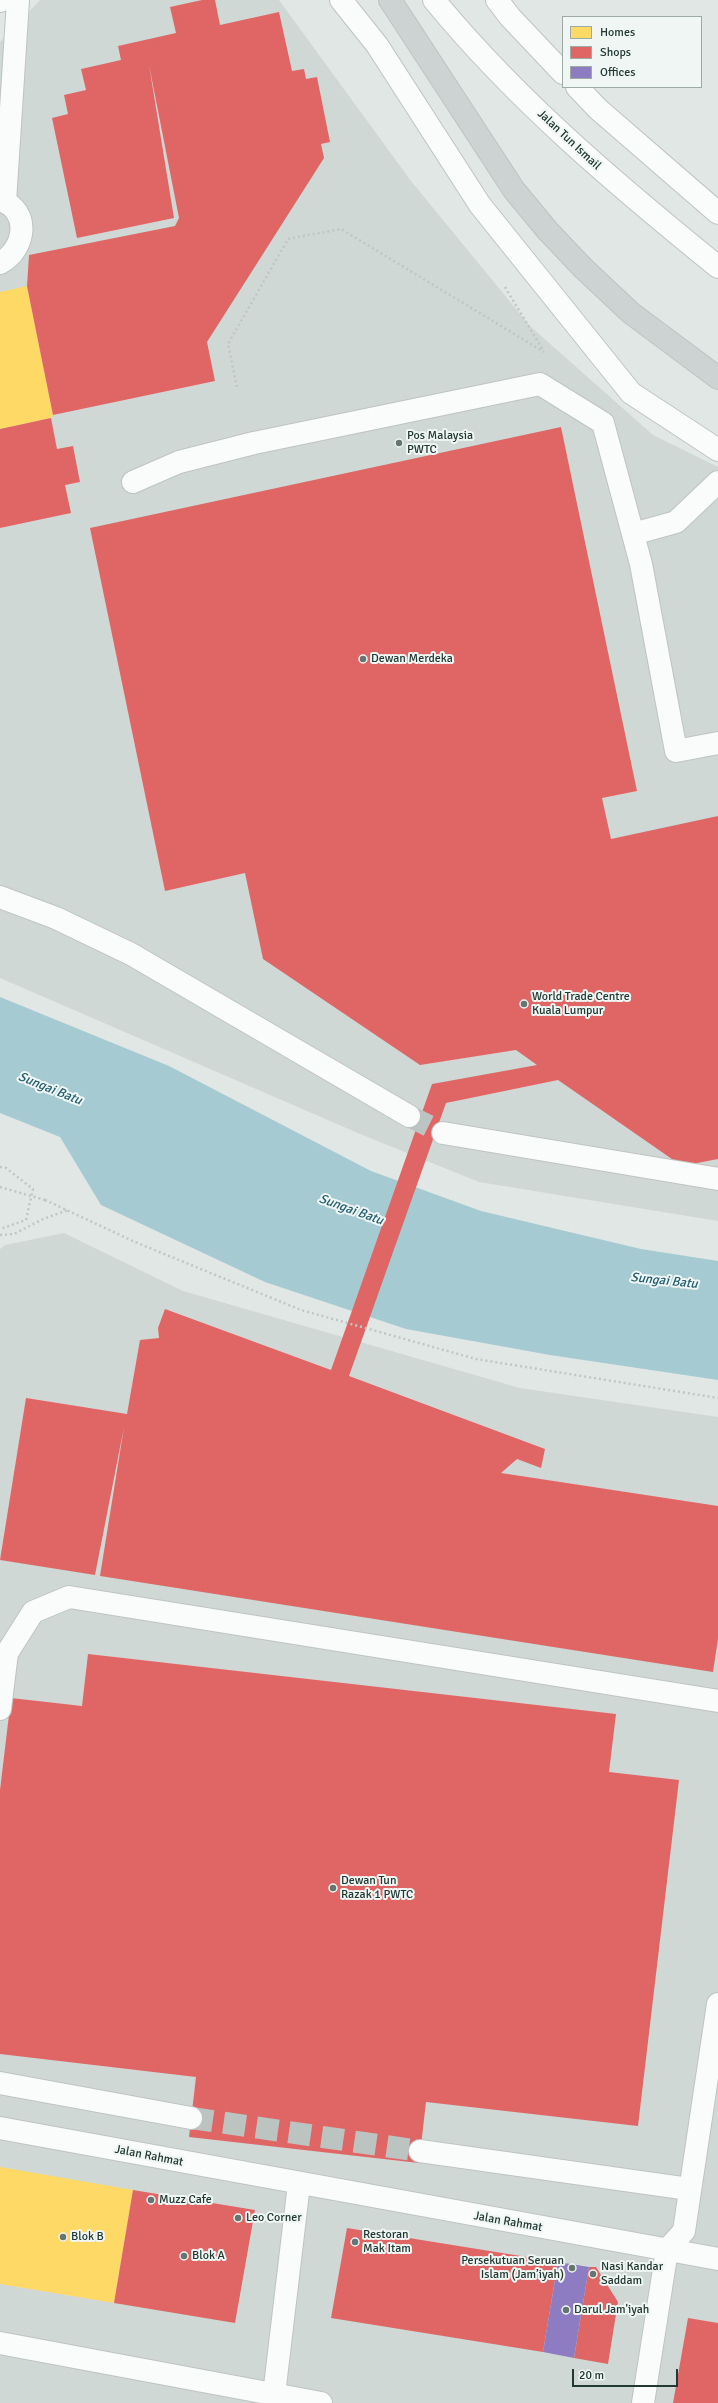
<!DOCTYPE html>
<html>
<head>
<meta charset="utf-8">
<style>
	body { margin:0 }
	#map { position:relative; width:718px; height:2403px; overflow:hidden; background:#e1e7e4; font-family:Signika,sans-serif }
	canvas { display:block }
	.legend { position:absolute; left:562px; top:16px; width:140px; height:72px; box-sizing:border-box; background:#eff6f3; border:1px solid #9daaa6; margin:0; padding:5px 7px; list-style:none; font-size:12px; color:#223833 }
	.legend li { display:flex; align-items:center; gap:8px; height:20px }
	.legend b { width:20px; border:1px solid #9daaa6 }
	.scale { position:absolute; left:572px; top:2369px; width:106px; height:18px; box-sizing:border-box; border:2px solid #223833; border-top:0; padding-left:5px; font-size:12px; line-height:14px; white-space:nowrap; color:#223833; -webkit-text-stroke:3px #eff6f3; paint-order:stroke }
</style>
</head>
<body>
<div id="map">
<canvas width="718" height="2403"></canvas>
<ul class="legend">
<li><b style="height:11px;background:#ffd966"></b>Homes</li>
<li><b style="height:11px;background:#e06666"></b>Shops</li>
<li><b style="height:11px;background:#8e7cc3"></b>Offices</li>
</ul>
<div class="scale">20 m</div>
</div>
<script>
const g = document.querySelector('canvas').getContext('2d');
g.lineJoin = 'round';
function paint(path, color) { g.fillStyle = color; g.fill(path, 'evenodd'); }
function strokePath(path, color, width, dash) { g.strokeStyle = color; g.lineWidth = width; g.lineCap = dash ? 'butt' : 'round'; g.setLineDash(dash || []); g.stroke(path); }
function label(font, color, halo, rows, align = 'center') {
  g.font = font + ' Signika,sans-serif'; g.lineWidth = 4; g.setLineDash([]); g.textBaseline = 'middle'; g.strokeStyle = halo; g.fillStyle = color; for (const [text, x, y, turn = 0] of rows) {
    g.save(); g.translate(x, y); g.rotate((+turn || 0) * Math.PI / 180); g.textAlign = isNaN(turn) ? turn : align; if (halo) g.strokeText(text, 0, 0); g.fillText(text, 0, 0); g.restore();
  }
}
const built = new Path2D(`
	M40 0H279L411 181 530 326 653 435 718 467V1221L479 1182 360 1134 0 978V42Z
	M64 1233 183 1291 520 1388 718 1417V2403H0V1249L5 1245Z`);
const water = new Path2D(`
	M0 997 169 1066 371 1171 481 1211 641 1249 718 1261V1380L550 1355 406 1329 265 1282 101 1205 60 1137 0 1113Z`);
const homes = new Path2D(`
	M27 286 53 415 51 418 0 429V292Z
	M0 2167 133 2190 114 2303 0 2284Z`);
const shops = new Path2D(`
	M202 0H215L220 25 279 12 292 71 304 69 306 79 317 77 330 142 321 144 324 158 207 342 215 381 53 415 27 286 29 255 175 226 179 218 149 65 174 218 77 238 52 118 68 114 64 95 86 90 81 69 121 60 118 46 176 33 170 7Z
	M51 418 57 449 73 446 80 482 65 485 71 513 0 528V429Z
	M561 427 637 791 602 798 611 839 718 816V1159L682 1166 558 1080 446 1103 349 1376 545 1449 541 1468 517 1459 501 1473 718 1506V1639L713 1672 100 1576 124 1427 95 1575 0 1560 26 1398 127 1414 140 1340 159 1338 158 1328 165 1309 331 1370 432 1084 537 1065 516 1050 420 1065 263 959 245 873 165 891 90 528Z
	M88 1654 616 1714 609 1772 679 1780 638 2126 426 2102 419 2163 189 2137 196 2077 0 2054V1790L11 1698 82 1706Z
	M133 2190 255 2210 235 2323 114 2303Z
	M347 2228 558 2262 543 2352 331 2318Z
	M589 2267H596L618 2302 608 2364 574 2358Z
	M688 2318 718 2323V2403H673Z`);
const offices = new Path2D(`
	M558 2262 589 2267 574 2358 543 2352Z`);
const minorTunnel = new Path2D(`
	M409 1116 443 1133
	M191 2118 420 2151`);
const path = new Path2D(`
	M505 287 543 350
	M237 387 228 344 288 239 341 229 544 352
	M0 1167 6 1168 33 1189 26 1220 0 1229
	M45 1200 135 1242 301 1310 476 1359 718 1398
	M0 1235 14 1234 43 1219 68 1210`);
const minor = new Path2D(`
	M341 0 377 45 480 205 631 393 718 450
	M434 0C517 101 617 185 718 267
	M497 0 510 17 563 73
	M0 1 1 0
	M577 87 598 109 718 213
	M0 200C32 211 25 250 0 263
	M5 202 18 0
	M133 482 179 462 254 443 540 384 603 423 641 564 676 751 718 743
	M633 534 676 522 718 482
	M0 897 56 918 131 954 409 1116
	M443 1133 718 1179
	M0 1709 7 1653 33 1612 69 1597 718 1701
	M0 2083 191 2118
	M0 2128 718 2259
	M420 2151 689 2189
	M0 2343 321 2403
	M273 2403 299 2184
	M643 2403 667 2250 684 2231 718 2004`);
const major = new Path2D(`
	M390 0 514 190 547 230 583 268 631 313 718 378`);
const pathBridge = new Path2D(`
	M0 1187 45 1200`);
const markers = [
	[399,443,4,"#657571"],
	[363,659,4,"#657571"],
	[524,1004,4,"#657571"],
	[333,1888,4,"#657571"],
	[151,2200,4,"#657571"],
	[238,2218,4,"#657571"],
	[63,2237,4,"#657571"],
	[355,2242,4,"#657571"],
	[184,2256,4,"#657571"],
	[572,2268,4,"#657571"],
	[593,2274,4,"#657571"],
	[566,2310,4,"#657571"]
];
const streetNames = [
	["Jalan Tun Ismail",569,140,43],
	["Jalan Rahmat",149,2156,11],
	["Jalan Rahmat",508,2222,10]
];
const poiNames = [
	["Pos Malaysia",407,436],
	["PWTC",407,450],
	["Dewan Merdeka",371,659],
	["World Trade Centre",532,997],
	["Kuala Lumpur",532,1011],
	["Dewan Tun",341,1881],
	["Razak 1 PWTC",341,1895],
	["Muzz Cafe",159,2200],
	["Leo Corner",246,2218],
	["Restoran",363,2235],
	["Mak Itam",363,2249],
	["Blok B",71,2237],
	["Blok A",192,2256],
	["Persekutuan Seruan",564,2261,"right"],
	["Islam (Jam’iyah)",564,2275,"right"],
	["Nasi Kandar",601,2267],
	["Saddam",601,2281],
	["Darul Jam'iyah",574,2310]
];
const waterNames = [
	["Sungai Batu",50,1089,22],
	["Sungai Batu",351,1210,20],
	["Sungai Batu",664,1281,6]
];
paint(built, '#d0d8d5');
paint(water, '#a5cad2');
paint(homes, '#ffd966');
paint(shops, '#e06666');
paint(offices, '#8e7cc3');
strokePath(minorTunnel, '#bbc4c1', 22, [22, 11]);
strokePath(minor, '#bec4c1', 24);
strokePath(major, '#bcc3c1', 24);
strokePath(path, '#bfc7c5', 2.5, [2, 3]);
strokePath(minor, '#fafbfb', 22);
strokePath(major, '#cdd3d2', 22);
strokePath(pathBridge, '#bfc7c5', 2.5, [2, 3]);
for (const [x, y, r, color] of markers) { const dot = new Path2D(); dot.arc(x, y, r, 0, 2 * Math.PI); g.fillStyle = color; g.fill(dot); strokePath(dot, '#eff6f3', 1.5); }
label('12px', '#223833', '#eff6f3', streetNames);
label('12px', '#223833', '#eff6f3', poiNames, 'left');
label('italic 13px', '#215e6f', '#eff6f3', waterNames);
</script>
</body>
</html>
